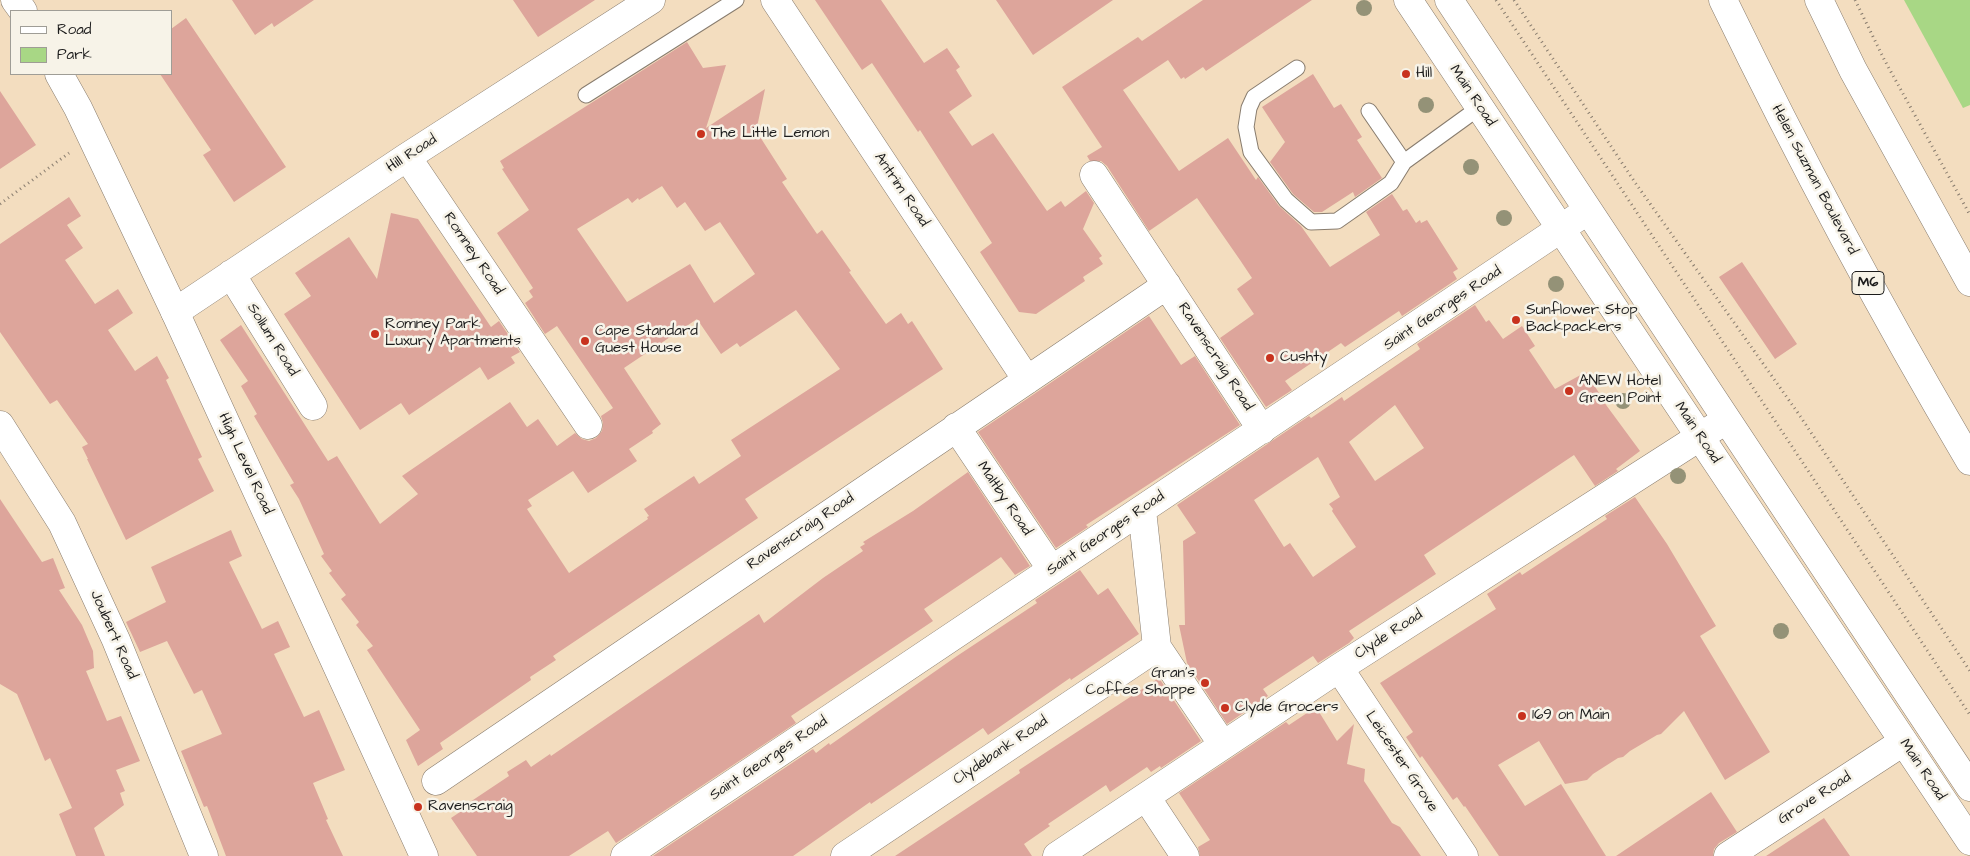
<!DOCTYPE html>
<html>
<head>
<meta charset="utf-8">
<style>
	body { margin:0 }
	#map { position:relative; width:1970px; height:856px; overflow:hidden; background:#f3ddbf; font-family:"Architects Daughter",sans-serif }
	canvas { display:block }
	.legend { position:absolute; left:10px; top:10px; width:162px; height:65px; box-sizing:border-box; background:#f7f3e8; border:1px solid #9f9d96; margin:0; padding:6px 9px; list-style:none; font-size:15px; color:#1c1c1c }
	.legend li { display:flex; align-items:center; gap:10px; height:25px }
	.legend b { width:25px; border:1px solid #9f9d96 }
</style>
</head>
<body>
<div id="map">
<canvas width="1970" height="856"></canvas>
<ul class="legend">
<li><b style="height:6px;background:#fff"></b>Road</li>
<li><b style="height:14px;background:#a8d785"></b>Park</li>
</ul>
</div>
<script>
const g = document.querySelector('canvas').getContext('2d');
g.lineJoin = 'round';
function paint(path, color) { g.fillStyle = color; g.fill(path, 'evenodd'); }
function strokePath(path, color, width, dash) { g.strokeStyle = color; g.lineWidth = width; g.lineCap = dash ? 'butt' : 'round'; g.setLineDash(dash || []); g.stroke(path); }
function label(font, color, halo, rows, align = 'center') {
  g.font = font + ' "Architects Daughter",sans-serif'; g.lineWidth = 5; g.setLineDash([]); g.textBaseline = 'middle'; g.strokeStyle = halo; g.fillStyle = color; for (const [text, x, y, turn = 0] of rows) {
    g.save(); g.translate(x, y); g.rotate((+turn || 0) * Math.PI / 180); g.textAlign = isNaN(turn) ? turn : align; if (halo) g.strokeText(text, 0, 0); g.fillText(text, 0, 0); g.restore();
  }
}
const green = new Path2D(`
	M1904 0H1970V105L1963 108Z`);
const building = new Path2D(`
	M232 0H314L274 27 272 23 255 35Z
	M513 0H595L538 37Z
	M815 0H881L924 63 947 48 960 67 956 70 972 96 949 112 972 146 993 133 1047 211 1061 201 1065 207 1086 191 1094 203 1083 229 1102 256 1099 258 1103 264 1083 277 1085 281 1036 314 1019 312 980 252 992 243 920 130 918 132 872 63 862 70Z
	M996 0H1113L1033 55Z
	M1203 0H1312L1206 71 1203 67 1185 79 1184 77 1181 79 1168 60 1123 90 1179 171 1228 138 1256 180 1258 177 1279 206 1301 226 1330 267 1380 235 1366 212 1392 194 1403 211 1407 209 1416 223 1420 220 1421 223 1427 220 1458 269 1453 272 1457 279 1402 316 1399 311 1345 347 1341 343 1285 381 1292 390 1266 407 1220 338 1254 314 1237 289 1252 278 1240 260 1197 198 1149 231 1107 166 1101 161H1090L1087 156 1102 147 1062 87 1138 37 1142 41Z
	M186 18 286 167 234 202 203 155 211 150 160 74H171V29Z
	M687 42 703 68 726 65 706 128 765 89 757 127 755 129 787 179 782 182 817 234 822 230 851 271 849 272 886 324 901 313 908 324 912 321 943 369 745 499 758 518 553 656 556 660 530 677 531 680 440 743 443 749 418 766 406 740 420 730 367 650 373 646 356 625 359 622 341 599 346 595 329 573 332 571 321 556 324 554 299 499 290 485 294 483 254 416 257 414 241 386 248 381 220 340 241 325 328 461 337 456 380 524 418 494 402 476 510 402 527 427 538 419 557 446 575 433 582 439 589 441 596 438 602 431 603 423 601 416 613 408 557 326 545 334 525 303 533 297 529 291 533 288 497 233 529 210 502 169 504 168 500 161ZM662 186 677 208 685 202 705 231 720 222 755 274 714 303 690 264 627 302 577 229 628 198 632 203 638 198 639 200ZM796 310 840 369 731 440 741 456 699 484 694 476 644 509 649 516 647 517 648 519 569 573 527 509 532 506 528 500 573 471 588 493 637 461 629 449 653 433 652 431 661 424 624 368 697 319 721 354 737 343 740 347Z
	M1313 74 1334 108 1341 104 1362 137 1357 140 1382 178 1355 197 1353 192 1322 212H1314L1293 194 1270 162 1285 142 1262 107Z
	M0 91 36 145 0 169Z
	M69 197 81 216 67 225 83 248 65 260 95 304 118 289 133 313 108 330 135 371 157 356 169 378 166 380 202 457 198 459 214 491 126 540 87 459H88L82 447 88 444 57 400 50 404 0 332V244Z
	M391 213 418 219 491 327 499 321 520 352 511 357 515 363 488 380 480 367 409 415 401 403 360 430 284 314 311 296 295 273 349 237 377 279Z
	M1742 262 1797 344 1775 359 1719 277Z
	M1475 305 1486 322 1489 320 1503 339 1522 326 1535 346 1529 350 1555 389 1586 372 1599 393 1598 394 1640 451 1616 469 1618 471 1595 486 1574 455 1424 555 1436 574 1349 631 1354 638 1349 643 1318 663 1313 656 1263 689 1268 696 1227 724 1187 663 1179 625H1185L1183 541 1196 533 1177 505 1309 416 1311 418 1342 397 1344 401 1420 349 1417 344ZM1395 405 1424 448 1375 481 1349 442ZM1318 457 1340 497 1329 504 1333 509 1332 511 1356 547 1313 577 1290 543 1284 547 1254 500Z
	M1149 316 1181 365 1195 356 1240 425 1086 525 1088 527 1056 548 978 432Z
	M968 472 1030 566 1015 575 1001 557 988 566 924 609 933 621 791 716 796 723 616 843 608 831 569 856H477L451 818 463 810 461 808 509 776 507 772 526 760 531 767 550 754 551 756 759 614 764 623 823 578 863 551 860 547 865 544 863 542 913 511Z
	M1635 497 1667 544 1716 626 1700 636 1770 752 1725 780 1684 711 1661 734 1657 735 1630 751 1623 757 1618 758 1593 774 1587 780 1565 784 1539 741 1498 765 1525 806 1561 784 1606 856H1499L1465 806 1464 807 1457 797 1453 800 1422 756 1420 758 1406 737 1413 732 1380 683 1496 609 1487 594 1520 572 1522 575 1607 519 1605 516Z
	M0 499 42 562 53 558 65 588 59 590 82 625 93 651 94 668 86 671 107 721 121 716 140 761 116 770 125 791 120 793 124 805 94 828 105 856H76L59 814 72 808 50 758 45 761 17 694 0 684Z
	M231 530 242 556 229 562 262 629 278 621 290 647 274 654 304 717 319 710 345 770 313 783 328 819 326 820 343 856H226L207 806 204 807 181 751 222 734 202 690 194 694 167 641 140 652 126 622 166 602 151 567Z
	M1080 570 1098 595 1108 588 1139 634 1071 680 1070 678 988 735 983 728 871 804 870 802 793 856H653L813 749 816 753 829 743 830 745 957 656 1037 603 1035 600Z
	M1159 678 1201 741 1161 768 1160 766 1151 772 1147 767 1110 792 1106 785 1048 824 1050 826 1024 844 1032 856H895L1020 773 1019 770Z
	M1316 707 1337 741 1354 724 1347 764 1365 769 1364 781 1392 823 1400 827 1421 856H1200L1198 847 1210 840 1179 793 1286 722 1289 725Z
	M1711 792 1737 832 1719 843 1714 849 1713 856H1616Z
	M1824 818 1850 856H1766Z`);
const path = new Path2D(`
	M1496 0 1970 715
	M1514 0 1634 181 1798 413 1970 671
	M1855 0 1885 61 1970 215
	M0 204 69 153`);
const service = new Path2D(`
	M1297 68 1254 97 1249 108 1246 127 1251 152 1286 200 1311 222 1337 221 1391 183 1404 162 1369 111
	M586 95 736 0
	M1404 162 1480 107`);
const minor = new Path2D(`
	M775 0 1027 380
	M407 157 588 425
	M1094 175 1262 430
	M231 274 313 406
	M175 312 407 157 651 0
	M0 425 62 523 116 640 204 856
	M956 427 1052 570
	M1142 510 1157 647 1223 745
	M1339 668 1464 856
	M436 781 1167 285
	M1146 797 1185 856
	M625 856 1587 211
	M845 856 1157 647
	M1057 856 1339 668 1726 420
	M1728 856 1903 742`);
const tertiary = new Path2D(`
	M15 0 23 11
	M59 74 78 108 175 312 424 856`);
const secondary = new Path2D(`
	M1408 0 1970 841
	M1449 0 1970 787`);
const primary = new Path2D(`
	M1723 0C1799 157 1881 311 1970 461
	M1819 0 1853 70 1970 282`);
const trees = [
	[1364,8],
	[1426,105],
	[1471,167],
	[1504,218],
	[1556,284],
	[1623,401],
	[1678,476],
	[1781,631]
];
const markers = [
	[1406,74,5,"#c8321e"],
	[701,134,5,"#c8321e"],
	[1516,320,5,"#c8321e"],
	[375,334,5,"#c8321e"],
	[585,341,5,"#c8321e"],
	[1270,358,5,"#c8321e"],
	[1569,391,5,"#c8321e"],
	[1205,683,5,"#c8321e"],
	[1225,708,5,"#c8321e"],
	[1522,716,5,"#c8321e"],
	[418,807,5,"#c8321e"]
];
const shields = [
	[1868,283,32]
];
const shieldNames = [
	["M6",1868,283]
];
const poiNames = [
	["Hill",1416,74],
	["The Little Lemon",711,134],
	["Sunflower Stop",1526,311],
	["Backpackers",1526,328],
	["Romney Park",385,325],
	["Luxury Apartments",385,342],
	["Cape Standard",595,332],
	["Guest House",595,349],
	["Cushty",1280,358],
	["ANEW Hotel",1579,382],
	["Green Point",1579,399],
	["Gran's",1195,674,"right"],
	["Coffee Shoppe",1195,691,"right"],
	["Clyde Grocers",1235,708],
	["169 on Main",1532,716],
	["Ravenscraig",428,807]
];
const streetNames = [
	["Main Road",1472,96,56],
	["Hill Road",412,154,-33],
	["Helen Suzman Boulevard",1814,180,62],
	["Antrim Road",901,190,56],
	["Romney Road",473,254,56],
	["Saint Georges Road",1443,309,-34],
	["Sollum Road",272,340,58],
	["Ravenscraig Road",1215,357,57],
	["Main Road",1697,433,56],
	["High Level Road",245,464,65],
	["Maltby Road",1004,499,56],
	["Ravenscraig Road",801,532,-34],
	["Saint Georges Road",1106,534,-34],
	["Joubert Road",113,635,66],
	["Clyde Road",1389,635,-33],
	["Clydebank Road",1001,751,-34],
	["Saint Georges Road",769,759,-34],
	["Leicester Grove",1401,762,56],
	["Main Road",1922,770,56],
	["Grove Road",1815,799,-33]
];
paint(green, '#a8d785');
paint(building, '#dda59b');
strokePath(service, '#887c6e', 17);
strokePath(minor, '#887c6e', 29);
strokePath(tertiary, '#887c6e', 29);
strokePath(secondary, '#887c6e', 29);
strokePath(primary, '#887c6e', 29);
strokePath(path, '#887c6e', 3, [1, 4]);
strokePath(service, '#fff', 15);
strokePath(minor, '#fff', 28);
strokePath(tertiary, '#fff', 28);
strokePath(secondary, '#fff', 28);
strokePath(primary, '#fff', 28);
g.fillStyle = '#949277';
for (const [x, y] of trees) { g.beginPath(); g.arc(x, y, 8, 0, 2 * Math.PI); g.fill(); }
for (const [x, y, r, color] of markers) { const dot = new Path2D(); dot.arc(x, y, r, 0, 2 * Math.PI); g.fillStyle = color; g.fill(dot); strokePath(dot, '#f7f3e8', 2); }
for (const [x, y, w] of shields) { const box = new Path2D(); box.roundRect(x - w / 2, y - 11.5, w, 23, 4); g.fillStyle = '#f7f3e8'; g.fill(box); strokePath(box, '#1c1c1c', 1); }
label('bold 14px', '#1c1c1c', null, shieldNames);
label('15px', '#1c1c1c', '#f7f3e8', poiNames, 'left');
label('15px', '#1c1c1c', '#f7f3e8', streetNames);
</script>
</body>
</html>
